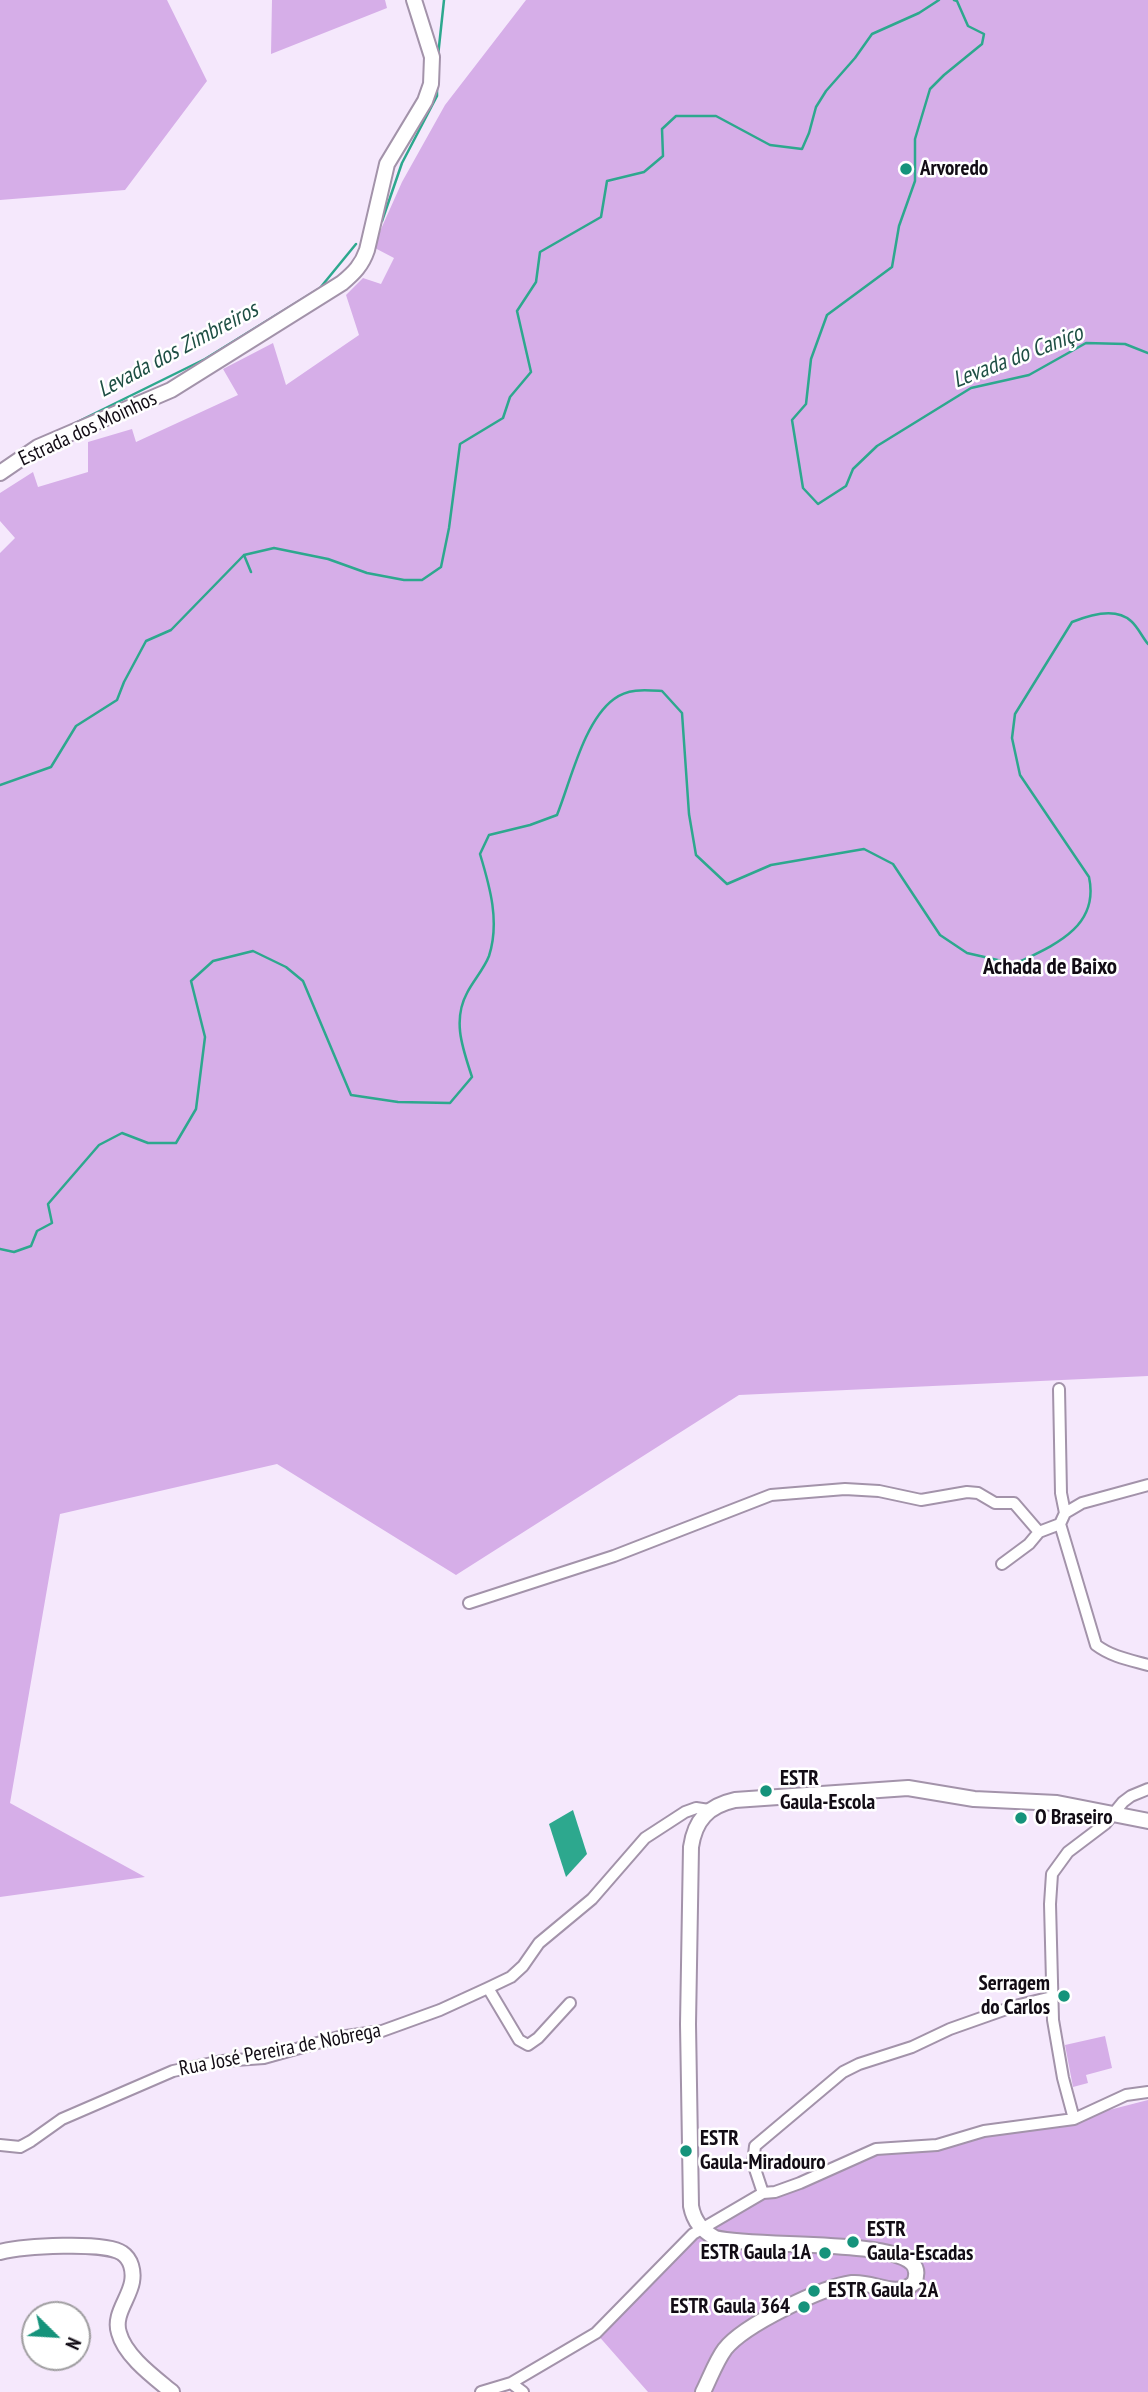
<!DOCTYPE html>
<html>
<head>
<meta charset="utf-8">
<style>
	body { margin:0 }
	#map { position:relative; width:1148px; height:2392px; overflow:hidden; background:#f5e8fc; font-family:"PT Sans Narrow",sans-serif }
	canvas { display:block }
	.north { position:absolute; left:21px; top:2301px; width:70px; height:70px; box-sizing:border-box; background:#fff; border:2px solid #a09ea1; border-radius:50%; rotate:114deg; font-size:19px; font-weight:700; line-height:28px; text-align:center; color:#120c15 }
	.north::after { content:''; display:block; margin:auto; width:24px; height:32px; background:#15937b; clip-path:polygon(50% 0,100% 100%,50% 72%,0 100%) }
</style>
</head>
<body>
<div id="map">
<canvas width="1148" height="2392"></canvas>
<div class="north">N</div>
</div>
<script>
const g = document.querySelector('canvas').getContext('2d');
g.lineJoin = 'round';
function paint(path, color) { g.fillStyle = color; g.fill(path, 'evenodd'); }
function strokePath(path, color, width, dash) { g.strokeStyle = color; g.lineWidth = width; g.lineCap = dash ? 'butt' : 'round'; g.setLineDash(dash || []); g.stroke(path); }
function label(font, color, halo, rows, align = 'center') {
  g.font = font + ' "PT Sans Narrow",sans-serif'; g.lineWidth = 5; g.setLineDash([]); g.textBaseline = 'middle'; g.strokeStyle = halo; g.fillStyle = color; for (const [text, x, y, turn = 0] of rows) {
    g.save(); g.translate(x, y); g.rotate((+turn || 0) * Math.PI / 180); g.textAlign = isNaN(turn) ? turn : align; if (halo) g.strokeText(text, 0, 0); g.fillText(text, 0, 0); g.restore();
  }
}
const green = new Path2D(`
	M0 0H167L207 81 125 190 0 200Z
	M272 0H385L387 8 271 54Z
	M526 0H1148V1376L739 1395 456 1575 277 1464 60 1514 10 1803 145 1877 0 1897V553L15 538 0 521V493L33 472 38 487 88 472V442L132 429 136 442 238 395 223 369 273 343 286 385 359 335 346 295 363 278 381 284 394 258 373 247 402 182 445 105Z
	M1105 2036 1112 2068 1086 2075 1088 2083 1073 2087 1065 2045Z
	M1148 2100V2392H648L596 2333 701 2228 863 2153 1074 2119Z`);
const water = new Path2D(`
	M573 1810 587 1854 566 1877 549 1824Z`);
const stream = new Path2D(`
	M954 0 957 1 968 26 984 34 982 44 944 75 930 89 915 139V181L899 226 892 267 827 315 811 359 806 404 792 420 803 488 818 504 846 486 853 469 877 446 971 388 1029 375 1086 343 1125 344 1148 353
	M438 56 444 0
	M382 221 402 163 437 96V87
	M63 429 205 359 320 288 356 244
	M244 555 251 572
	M0 785 51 767 76 726 117 700 124 682 146 641 171 630 244 555 274 548 328 559 367 573 404 580H422L441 567 449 528 460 444 503 418 510 397 531 372 517 311 536 282 540 252 601 217 607 181 644 172 663 156 662 129 676 116H716L770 145 802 149 809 133 816 107 826 91 855 58 872 34 919 13 939 0
	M0 1249 14 1252 31 1246 37 1231 52 1223 48 1204 99 1145 122 1133 148 1143H176L196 1109 205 1037 191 981 213 961 253 951 286 967 303 981 351 1095 398 1102 450 1103 472 1077C463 1049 452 1021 467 993 473 981 484 969 489 956 500 922 490 887 480 854L489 835 530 825 557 815C571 780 584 721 614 699 628 688 646 690 662 691L682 713 689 814 696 855 727 884 771 865 864 849 893 864 940 935 967 953 1015 964C1052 946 1100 928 1089 877L1020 775 1012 738 1015 714 1072 622C1089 615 1116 607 1131 621 1138 627 1142 637 1148 644`);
const street = new Path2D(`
	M1059 1389 1061 1493 1065 1513
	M1148 1485 1082 1503 1065 1513 1060 1524 1096 1645C1112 1657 1130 1660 1148 1665
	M1002 1564 1029 1544 1039 1532 1060 1524
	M469 1603 614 1556 771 1495 845 1489 879 1491 921 1500 967 1492 978 1493 995 1503H1014L1039 1532
	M488 1988 519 2040 528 2045 538 2038 570 2003
	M1074 2119 1063 2078 1053 2020 1050 1904 1052 1874 1068 1852 1105 1824 1123 1802 1131 1796 1148 1789
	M0 2145 20 2147 31 2141 62 2119 173 2071 222 2061 264 2058 339 2037 382 2031 440 2010 488 1988 511 1977 523 1966 539 1943 592 1899 645 1838 685 1812 696 1808 709 1810
	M763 2193 753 2163 755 2146 843 2072 859 2064 912 2047 950 2029 1015 2006 1052 1997
	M511 2383 523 2392
	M481 2392 511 2383 596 2333 693 2234 763 2193 775 2192 800 2183 876 2149 937 2145 984 2131 1074 2119 1126 2095 1148 2092`);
const secondary = new Path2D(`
	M0 473 38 447 171 390 342 283C354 273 362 265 367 250L387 164 425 101 431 84 432 57 414 0
	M0 2252C22 2246 105 2241 122 2253 131 2259 134 2271 132 2282 129 2299 113 2315 119 2333 125 2356 154 2377 172 2392
	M703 2392C710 2378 716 2361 725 2349 744 2325 822 2287 852 2283 874 2281 895 2299 914 2283 917 2276 918 2269 912 2263 886 2239 756 2248 715 2238 702 2230 694 2222 691 2206L688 2024 691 1847C695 1820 708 1806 735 1800L908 1788 974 1799 1057 1803 1148 1821`);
const markers = [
	[906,169,7,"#15937b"],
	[766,1791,7,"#15937b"],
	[1021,1818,7,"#15937b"],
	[1064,1996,7,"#15937b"],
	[686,2151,7,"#15937b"],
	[853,2242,7,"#15937b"],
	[825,2253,7,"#15937b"],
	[814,2291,7,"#15937b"],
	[804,2307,7,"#15937b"]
];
const poiNames = [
	["Arvoredo",920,169],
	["ESTR",780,1779],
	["Gaula-Escola",780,1803],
	["O Braseiro",1035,1818],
	["Serragem",1050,1984,"right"],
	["do Carlos",1050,2008,"right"],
	["ESTR",700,2139],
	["Gaula-Miradouro",700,2163],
	["ESTR",867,2230],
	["Gaula-Escadas",867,2254],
	["ESTR Gaula 1A",811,2253,"right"],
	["ESTR Gaula 2A",828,2291],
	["ESTR Gaula 364",790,2307,"right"]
];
const streetNames = [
	["Estrada dos Moinhos",88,429,-25],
	["Rua José Pereira de Nobrega",280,2050,-11]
];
const waterNames = [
	["Levada dos Zimbreiros",178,350,-28],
	["Levada do Caniço",1018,357,-21]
];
const neighbourhoodNames = [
	["Achada de Baixo",1050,967]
];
paint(green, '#d6aee8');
paint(water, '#2da88e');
strokePath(stream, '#2da88e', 2.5);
strokePath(street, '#a393aa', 14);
strokePath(secondary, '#a393aa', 18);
strokePath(street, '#fff', 10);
strokePath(secondary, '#fff', 14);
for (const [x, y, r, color] of markers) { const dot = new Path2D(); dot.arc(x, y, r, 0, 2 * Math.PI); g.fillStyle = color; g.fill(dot); strokePath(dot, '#fff', 2.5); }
label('bold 21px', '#120c15', '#fff', poiNames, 'left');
label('21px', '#120c15', '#fff', streetNames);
label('italic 23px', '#1e4f44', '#fff', waterNames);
label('bold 23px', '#120c15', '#fff', neighbourhoodNames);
</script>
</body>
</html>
